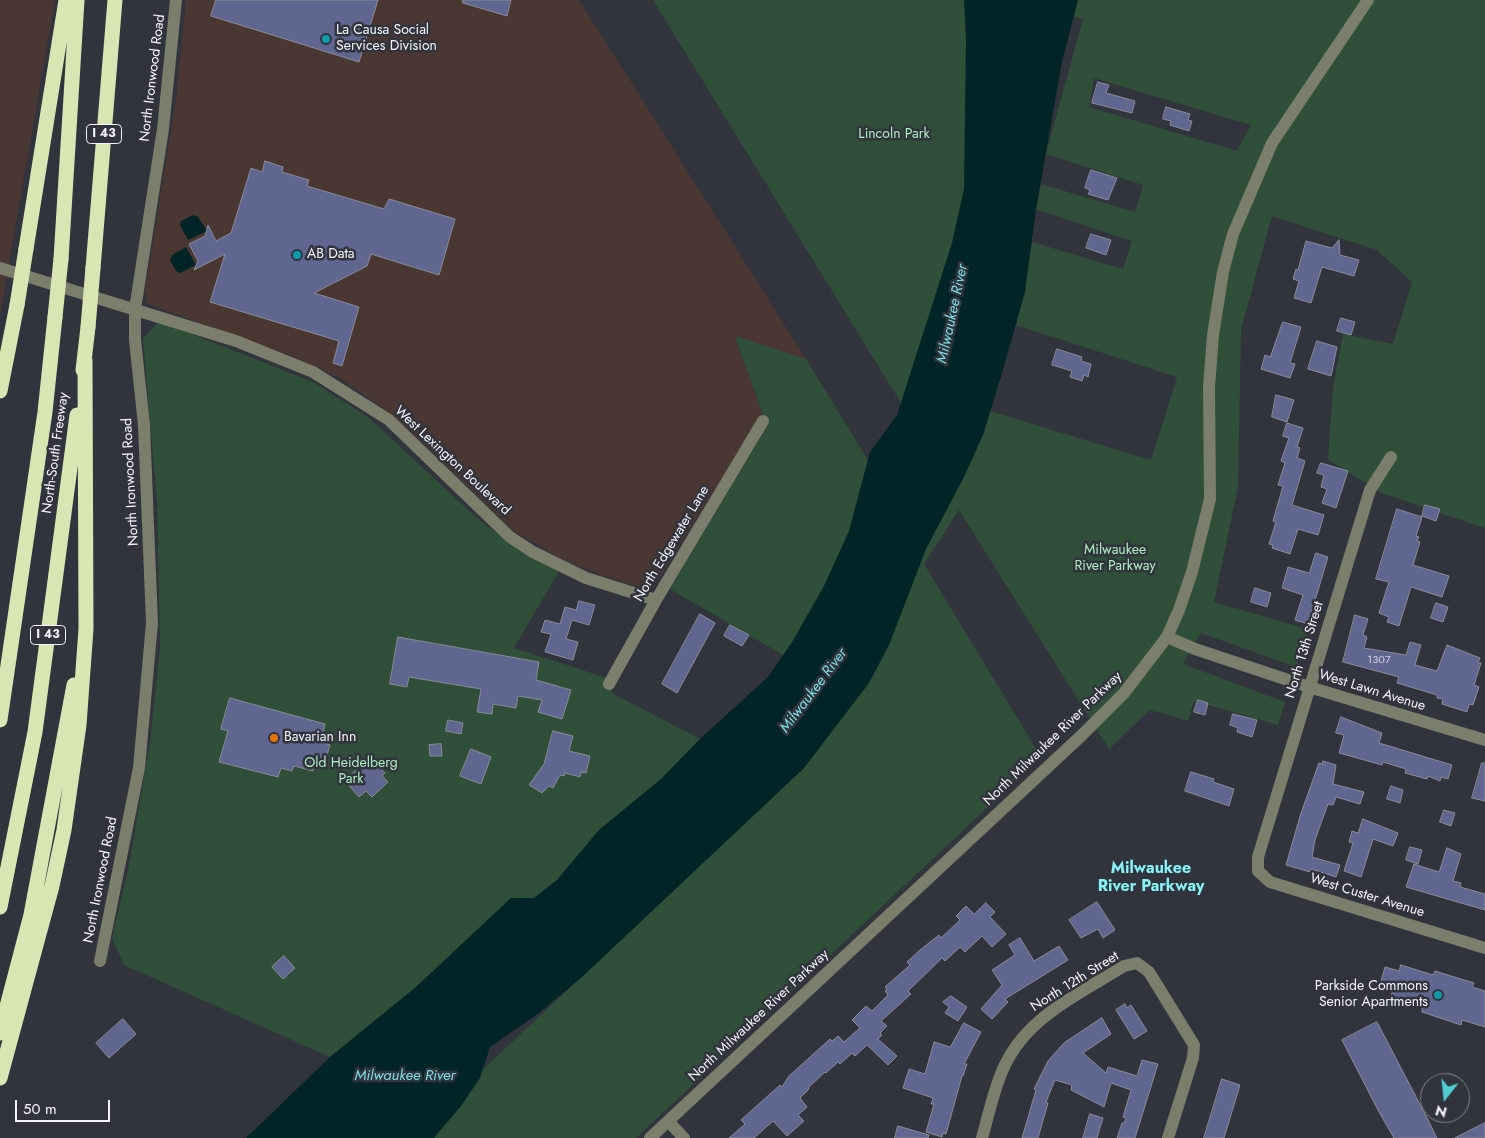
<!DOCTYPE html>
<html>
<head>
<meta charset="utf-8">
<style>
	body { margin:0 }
	#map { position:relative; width:1485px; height:1138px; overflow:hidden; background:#32343d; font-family:Jost,sans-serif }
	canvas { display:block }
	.north { position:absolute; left:1420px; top:1073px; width:50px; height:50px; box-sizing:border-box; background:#32343d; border:1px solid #7f8188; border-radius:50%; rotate:196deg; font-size:14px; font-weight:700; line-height:20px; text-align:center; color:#f2f4f9 }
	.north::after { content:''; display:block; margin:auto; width:18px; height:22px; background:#51ccd2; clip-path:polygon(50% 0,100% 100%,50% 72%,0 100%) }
	.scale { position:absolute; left:15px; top:1100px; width:95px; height:22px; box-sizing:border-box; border:2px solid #f2f4f9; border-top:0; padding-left:6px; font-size:15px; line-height:18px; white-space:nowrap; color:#f2f4f9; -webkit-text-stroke:4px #32343d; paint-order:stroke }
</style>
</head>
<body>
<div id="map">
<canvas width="1485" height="1138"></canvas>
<div class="north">N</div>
<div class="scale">50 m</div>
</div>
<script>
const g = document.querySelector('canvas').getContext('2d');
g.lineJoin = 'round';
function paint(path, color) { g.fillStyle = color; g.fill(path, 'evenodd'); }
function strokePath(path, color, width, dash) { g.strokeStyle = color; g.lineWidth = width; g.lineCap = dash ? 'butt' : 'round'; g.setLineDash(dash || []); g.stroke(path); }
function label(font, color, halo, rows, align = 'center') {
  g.font = font + ' Jost,sans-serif'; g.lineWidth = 5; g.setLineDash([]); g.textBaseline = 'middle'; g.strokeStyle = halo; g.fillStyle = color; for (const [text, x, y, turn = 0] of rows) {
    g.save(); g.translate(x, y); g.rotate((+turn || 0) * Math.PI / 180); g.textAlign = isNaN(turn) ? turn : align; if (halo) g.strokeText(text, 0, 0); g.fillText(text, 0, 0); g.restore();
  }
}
const commercial = new Path2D(`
	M0 0H55L0 314Z
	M186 0H579L806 359 735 337 762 413 657 582 652 585 636 586 604 576 560 558 513 530 409 430 380 406 338 377 289 355 148 304 145 291 176 100Z`);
const green = new Path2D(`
	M653 0H1485V528L1384 494 1328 460 1333 388 1343 334 1393 344 1412 282 1377 250 1272 216 1241 330 1238 487 1214 602 1308 629 1296 667 1201 633 1183 664 1285 702 1278 725 1194 701 1188 721 1150 710 1109 749 959 510 924 564 1041 757 636 1138H410L804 768 835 727 783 655 670 589 767 426 735 336 806 359 874 470 973 457 990 411 1151 460 1177 377 1016 325 1032 242 1123 269 1132 241 1036 209 1041 184 1135 212 1143 185 1046 154 1083 19 1069 15 909 416ZM1094 78 1251 125 1237 151 1089 107Z
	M159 321 313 382 368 417 477 518 515 547 559 571 514 648 616 681 612 693 700 739 661 779 599 830 557 880 534 898H511L416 987 330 1057 124 965 112 938 128 870 150 743 160 647 157 502 143 339Z`);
const water = new Path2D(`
	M964 0H1078L1062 62 1036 209 1025 292 1002 373 983 435 964 477 926 549 889 645 869 683 804 768 582 977 539 1013 490 1047 480 1078 461 1106 434 1138H246L330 1057 416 987 511 898H534L557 880 599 830 661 779 700 739 768 677 792 642 824 586 849 531 870 452 897 415 952 243 964 189 966 39Z
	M193 215 198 217 207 231 188 240 180 225 181 221Z
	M186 247 196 265 180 273 176 271 170 260 172 255Z`);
const building = new Path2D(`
	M216 0H378L359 62 211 16Z
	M463 0H511L507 16 463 3Z
	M1098 82 1109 85 1106 93 1135 101 1132 113 1092 103Z
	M1166 107 1190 114 1188 120 1192 121 1189 131 1170 125 1171 121 1163 119Z
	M265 161 283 167 282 172 309 180 307 186 384 209 389 199 455 219 439 275 371 254 367 266 314 293 359 307 342 366 333 363 339 341 210 302 225 254 194 270 198 261 189 244 205 236 208 225 216 241 231 233 251 168 262 172Z
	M1091 170 1117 178 1108 200 1088 194 1090 190 1085 188Z
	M1091 234 1111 240 1106 255 1086 248Z
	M1339 240 1340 255 1359 260 1354 276 1322 267 1311 303 1294 298 1299 281 1293 279 1296 269 1298 270 1306 241 1332 248Z
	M1341 318 1355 322 1351 335 1337 331Z
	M1283 322 1301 327 1290 363 1295 364 1290 378 1261 369 1265 355 1270 357Z
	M1317 341 1337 347 1331 376 1308 369Z
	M1057 349 1082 357 1081 361 1091 364 1088 377 1084 375 1082 381 1070 377 1072 371 1052 365Z
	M1276 395 1294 400 1287 422 1272 417Z
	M1287 423 1303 428 1297 447 1300 448 1297 458 1305 461 1292 505 1324 515 1318 535 1298 529 1290 554 1272 548 1273 545 1269 544 1276 522 1273 521 1283 486 1278 485 1285 463 1281 461 1289 438 1283 436Z
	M1321 463 1348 471 1336 508 1322 503 1327 489 1321 487 1324 475 1317 473Z
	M1425 505 1440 509 1436 521 1422 516Z
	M1397 509 1422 517 1416 536 1419 537 1417 541 1420 542 1413 565 1449 576 1442 597 1411 587 1399 626 1387 622 1389 617 1379 613 1389 582 1376 579Z
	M1316 553 1328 557 1308 624 1295 620 1303 595 1282 588 1288 567 1309 573Z
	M1255 588 1271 593 1267 607 1251 602Z
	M579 601 595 605 589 625 572 620 566 639 578 642 573 660 545 652 551 634 541 632 545 620 560 624 565 607 576 610Z
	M1436 603 1448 607 1443 622 1431 618Z
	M700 614 715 623 677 693 662 684Z
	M1355 615 1368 619 1363 635 1367 637 1364 648 1406 655 1410 642 1421 645 1415 665 1437 671 1447 645 1480 658 1478 663H1481L1474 685 1479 687 1473 705 1469 704 1467 712 1442 704 1443 699 1437 698V695L1397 683 1399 677 1343 662Z
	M730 625 749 635 742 646 724 636Z
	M398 637 539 662 536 680 571 690 562 719 538 712 542 700 518 696 516 708 493 704 492 714 477 712 481 689 409 677 407 687 390 684Z
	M230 698 325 724 321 742 330 745 324 765 315 762 313 771 294 766 292 771 281 768 278 777 219 762 228 731 221 729Z
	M1198 700 1208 703 1205 715 1194 712Z
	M1233 714 1257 720 1252 737 1237 732 1238 728 1230 725Z
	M1341 717 1382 733 1379 743 1452 765 1448 779 1441 777 1440 781 1428 776 1427 779 1405 773 1406 769 1383 762 1382 765 1339 753 1344 735 1336 733Z
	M448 720 463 723 461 734 446 731Z
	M553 731 573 736 569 751 590 756 586 773 581 772 580 777 565 773 564 776 560 775 553 788 549 786 542 793 529 785 544 764Z
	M441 744 442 756H430L429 745Z
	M471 749 491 757 481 784 460 776Z
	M370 757 385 773 382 776 388 782 372 797 366 791 359 797 345 781Z
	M1323 761 1336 765 1333 784 1364 792 1360 804 1336 797 1333 805 1328 804 1315 840 1312 857 1340 865 1336 877 1311 869 1310 872 1286 865 1301 813 1319 763 1322 764Z
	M1482 763H1485V801L1472 798Z
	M1191 772 1214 779 1213 782 1234 789 1229 806 1185 791Z
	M1391 786 1403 790 1400 803 1387 799Z
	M1444 810 1455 813 1451 826 1440 822Z
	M1363 819 1398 833 1393 846 1373 839 1361 877 1344 871 1353 843 1349 842 1352 831 1358 833Z
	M1410 847 1422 850 1418 864 1406 860Z
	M1447 848 1461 854 1453 881 1461 883 1460 887 1485 894V910L1406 887 1414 864 1439 872Z
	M1097 902 1115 930 1103 938 1098 929 1081 938 1069 920Z
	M986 903 995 912 990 917 1006 934 992 947 982 936 965 952 960 947 945 961 942 958 908 991 911 994 881 1021 887 1026 880 1033 882 1035 878 1039 897 1056 888 1065 867 1045 855 1056 852 1053 840 1064 838 1062 826 1073 825 1072 808 1088 809 1089 800 1098 807 1107 798 1115 804 1121 787 1136 773 1121 754 1138H729L745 1124 741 1120 780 1085 782 1087 789 1076 830 1039 832 1041 838 1036 844 1042 860 1028 852 1020 866 1006 872 1011 888 995 885 991 887 989 885 987 910 965 907 962 920 950 939 935 941 938 960 920 956 916 966 906 974 914Z
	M1020 938 1034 961 1059 946 1068 960 1005 999 1008 1002 992 1019 981 1009 1002 985 992 970 1015 955 1009 945Z
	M284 956 295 968 283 979 272 967Z
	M1401 965 1433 975 1435 971 1474 983 1472 987 1485 991V1027L1462 1020 1461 1025 1422 1012V1008L1391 998 1392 992 1379 988 1385 967 1399 971Z
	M951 996 967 1007 958 1021 945 1013 949 1007 943 1002Z
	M1125 1004 1127 1008 1131 1005 1147 1031 1134 1039 1116 1010Z
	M1102 1018 1111 1034 1083 1053 1106 1073 1108 1067 1137 1076 1142 1060 1158 1064 1135 1138H1117L1122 1123H1124L1126 1118 1123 1117 1131 1090 1111 1083 1104 1107 1071 1090 1072 1085 1055 1080 1046 1102 1048 1103 1038 1138H1022L1036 1090 1034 1089 1048 1061 1064 1043Z
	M123 1019 136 1034 109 1058 96 1043Z
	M1377 1022 1426 1116 1437 1138H1394L1379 1112 1342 1040Z
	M964 1023 981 1032 964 1064H967L963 1076H962L946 1134 943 1133 942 1137 926 1132 934 1104H931L933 1098 903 1088 909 1069 925 1074 934 1042 950 1047Z
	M1222 1079 1240 1085 1224 1138H1204Z
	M1090 1114 1103 1118 1097 1138H1083Z
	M1485 1123V1138H1455Z
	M898 1126 929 1135 928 1138H895Z`);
const minor = new Path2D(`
	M0 268 236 341 313 372 389 420 510 537 533 552 586 578 656 600
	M1391 457 1370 490 1258 857V871L1270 882 1485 948
	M1167 637 1195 649 1309 687 1485 740
	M609 684 656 600 763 421
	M100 961 139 768 152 623 144 425 135 340V309L163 129 176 0
	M668 1121 684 1138
	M650 1138 1082 735 1124 693 1167 637 1179 610 1192 572 1210 499 1209 387 1213 335 1223 272 1233 234 1272 143 1368 0
	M982 1138C989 1114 994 1087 1005 1065 1028 1016 1081 993 1124 966L1137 963 1149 972 1194 1045 1193 1058 1168 1138`);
const highway = new Path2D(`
	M26 249 66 0
	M61 259 77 0
	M93 268 115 0
	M83 370 88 327
	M0 391 17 305
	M0 720 45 412 55 317
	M0 907 35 732 77 415
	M0 1033 31 915 74 685
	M0 1078 52 886 64 830 79 725 86 629 85 360`);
const highwayBridge = new Path2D(`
	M17 305 26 249
	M55 317 61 259
	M88 327 93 268`);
const markers = [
	[326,39,5,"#0f9aa8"],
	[297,255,5,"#0f9aa8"],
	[274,738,5,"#e8710a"],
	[1438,995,5,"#0f9aa8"]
];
const numberNames = [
	["1307",1379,660]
];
const shields = [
	[104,134,35],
	[48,635,35]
];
const shieldNames = [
	["I 43",104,134],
	["I 43",48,635]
];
const poiNames = [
	["La Causa Social",336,31],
	["Services Division",336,47],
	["AB Data",307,255],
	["Bavarian Inn",284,738],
	["Parkside Commons",1428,987,"right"],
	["Senior Apartments",1428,1003,"right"]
];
const streetNames = [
	["North Ironwood Road",153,78,-83],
	["North-South Freeway",56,453,-82],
	["West Lexington Boulevard",452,461,43],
	["North Ironwood Road",131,482,-93],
	["North Edgewater Lane",672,544,-59],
	["North 13th Street",1305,650,-73],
	["West Lawn Avenue",1372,691,17],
	["North Milwaukee River Parkway",1053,739,-44],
	["North Ironwood Road",101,880,-79],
	["West Custer Avenue",1367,896,17],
	["North 12th Street",1075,982,-32],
	["North Milwaukee River Parkway",759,1016,-43]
];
const parkNames = [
	["Lincoln Park",894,135],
	["Milwaukee",1115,551],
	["River Parkway",1115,567],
	["Old Heidelberg",351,764],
	["Park",351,780]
];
const waterNames = [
	["Milwaukee River",953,314,-78],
	["Milwaukee River",814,691,-53],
	["Milwaukee River",405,1076]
];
const quarterNames = [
	["Milwaukee",1151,869],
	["River Parkway",1151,887]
];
paint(commercial, '#4b3732');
paint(green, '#2f4f39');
paint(water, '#012426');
paint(building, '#5f6791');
strokePath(building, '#898b95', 1);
strokePath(minor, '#7a7e6b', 12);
strokePath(highway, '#d9e5b3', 15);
strokePath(highwayBridge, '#d9e5b3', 15);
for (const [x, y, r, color] of markers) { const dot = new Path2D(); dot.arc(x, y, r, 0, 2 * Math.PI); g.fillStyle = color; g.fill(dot); strokePath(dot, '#32343d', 2); }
label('11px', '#cdd1df', null, numberNames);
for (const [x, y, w] of shields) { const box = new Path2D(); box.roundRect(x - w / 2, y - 9.5, w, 19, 4); g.fillStyle = '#32343d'; g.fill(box); strokePath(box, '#f2f4f9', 1); }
label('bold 12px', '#f2f4f9', null, shieldNames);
label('14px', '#f2f4f9', '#32343d', poiNames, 'left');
label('14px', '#f2f4f9', '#32343d', streetNames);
label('14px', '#abefbe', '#32343d', parkNames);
label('italic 15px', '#78dfe6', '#32343d', waterNames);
label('bold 16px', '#86f2f7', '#32343d', quarterNames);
</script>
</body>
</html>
